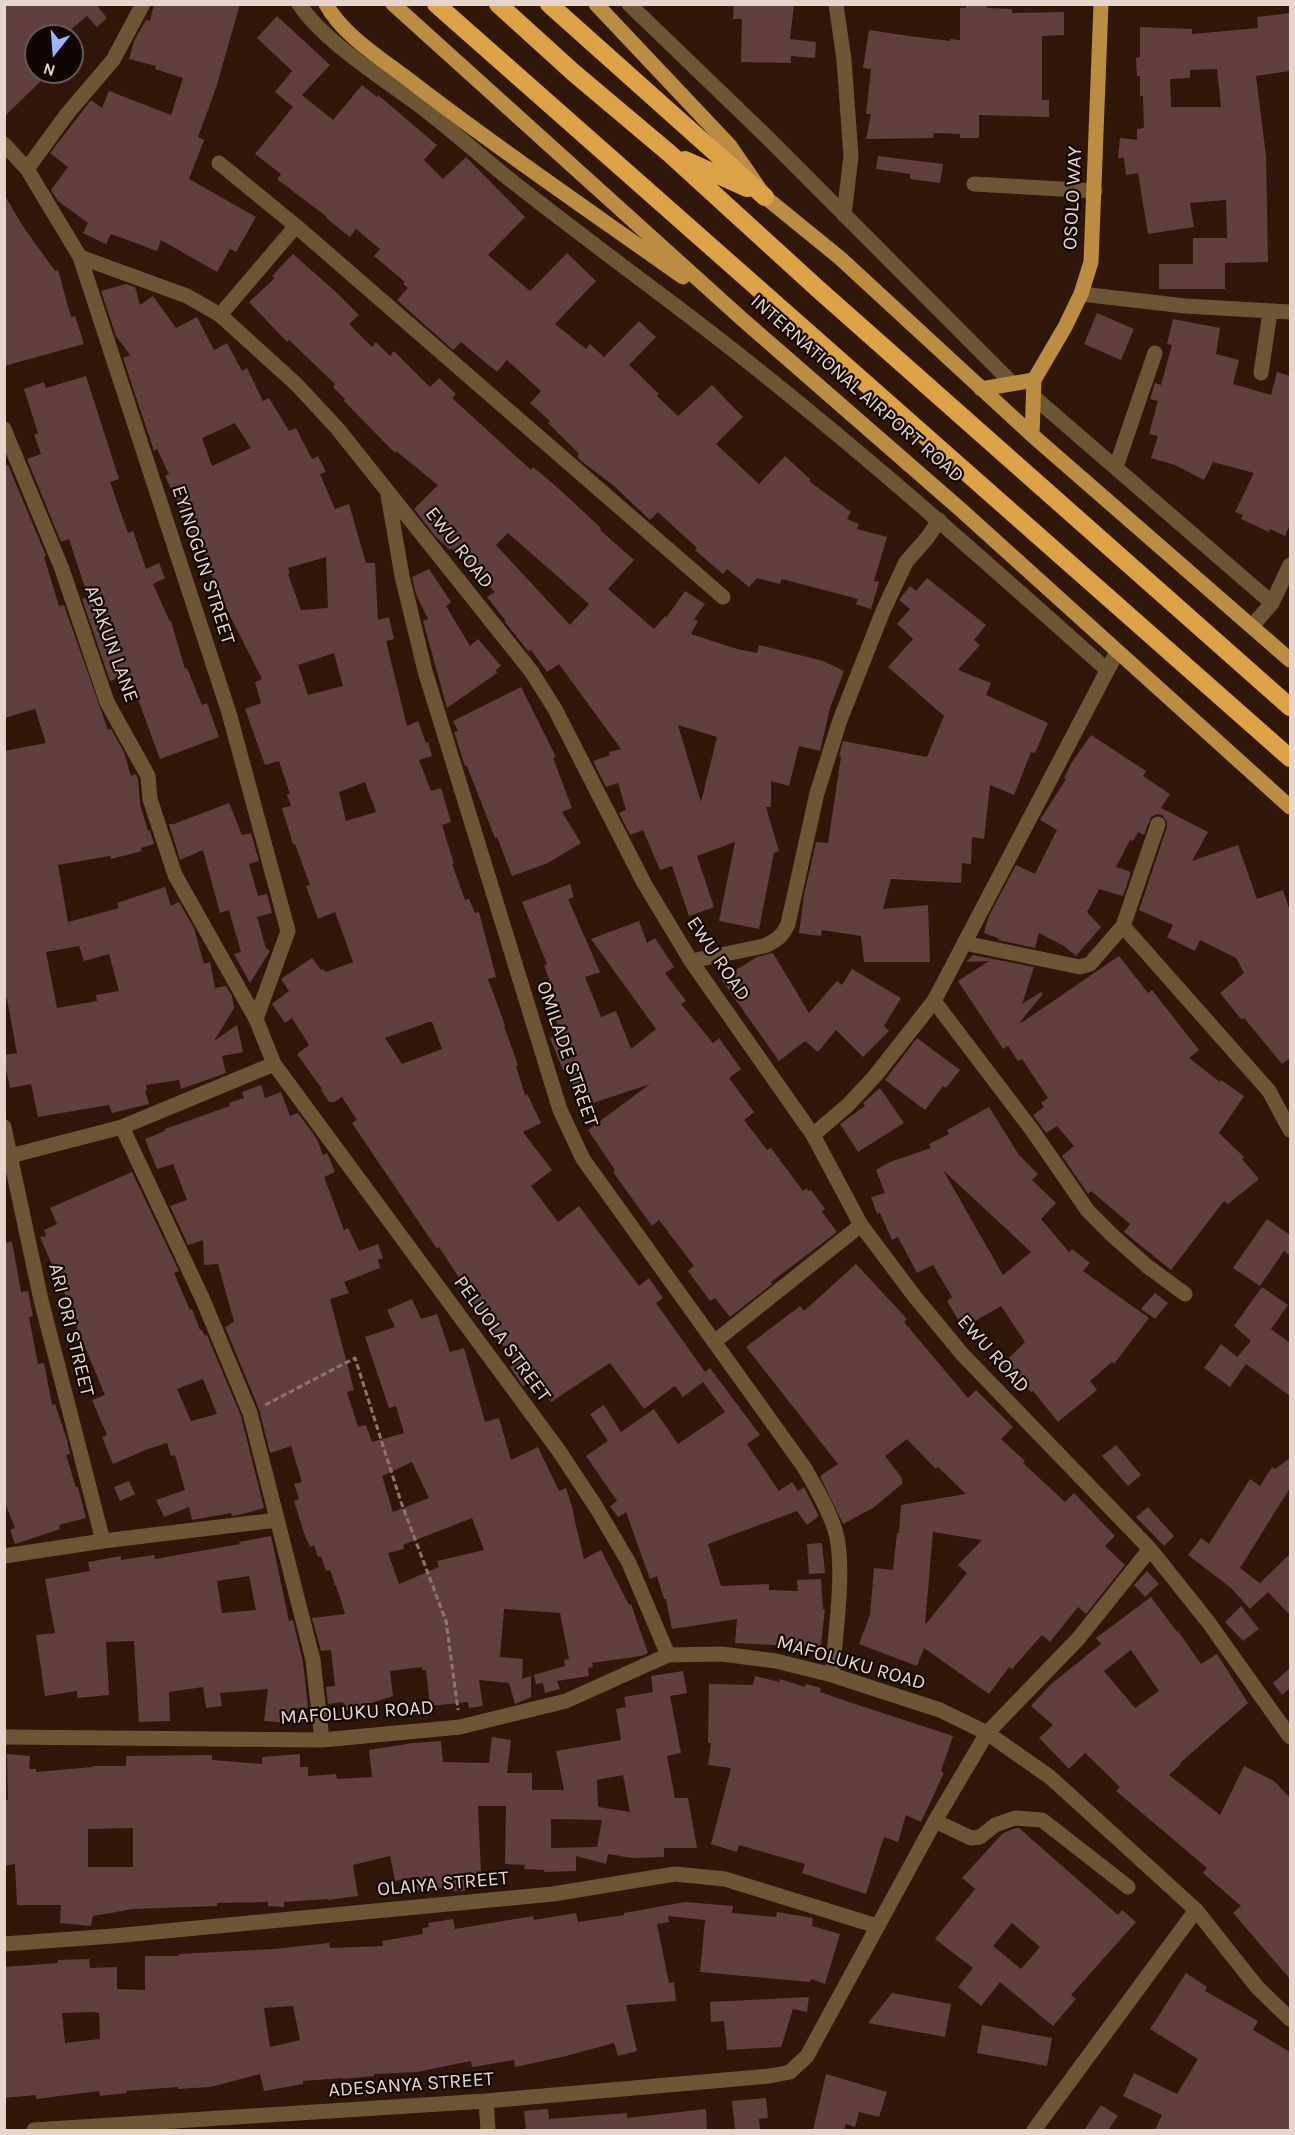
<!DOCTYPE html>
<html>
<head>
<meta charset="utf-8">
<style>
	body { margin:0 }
	#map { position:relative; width:1295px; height:2135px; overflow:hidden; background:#31170a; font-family:Karla,sans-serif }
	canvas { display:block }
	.frame { position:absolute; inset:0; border:6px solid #e7d5cd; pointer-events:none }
	.north { position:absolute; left:24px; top:24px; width:60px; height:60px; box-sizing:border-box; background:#110603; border:2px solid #675954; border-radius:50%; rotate:197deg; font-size:16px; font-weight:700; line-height:24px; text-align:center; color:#e7d5cd }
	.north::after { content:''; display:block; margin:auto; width:21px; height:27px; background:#9cb4fd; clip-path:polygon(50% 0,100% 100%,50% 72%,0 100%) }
</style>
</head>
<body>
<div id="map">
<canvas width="1295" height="2135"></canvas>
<div class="frame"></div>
<div class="north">N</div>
</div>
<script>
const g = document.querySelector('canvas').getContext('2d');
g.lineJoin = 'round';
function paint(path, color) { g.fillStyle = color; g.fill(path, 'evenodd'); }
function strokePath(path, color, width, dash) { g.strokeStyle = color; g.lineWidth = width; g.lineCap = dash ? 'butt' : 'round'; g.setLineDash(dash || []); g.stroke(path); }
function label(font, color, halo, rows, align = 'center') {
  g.font = font + ' Karla,sans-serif'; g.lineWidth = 4.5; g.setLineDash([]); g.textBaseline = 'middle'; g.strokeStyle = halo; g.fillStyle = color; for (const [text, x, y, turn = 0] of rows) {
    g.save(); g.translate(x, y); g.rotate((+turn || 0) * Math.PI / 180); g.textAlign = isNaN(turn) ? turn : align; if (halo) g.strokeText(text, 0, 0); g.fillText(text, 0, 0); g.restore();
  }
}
const building = new Path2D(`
	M4 4H100L98 7 107 18 97 27 87 16 63 36H36V72H50L4 117Z
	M154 4H240L216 88 198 137 204 140 189 179 256 217 236 252 230 249 217 272 161 240 157 251 111 234 106 244 83 233 88 223 58 201 51 190 68 167 50 153 91 100 102 108 109 91 171 115 183 78 155 69 156 66 129 59 134 41 146 20 150 21Z
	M734 4H794L790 39 816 42 815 58 791 56V63L741 62 742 19H733Z
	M966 4H987V8L1012 9V13L1064 12V35L1042 36V100H1049V117L979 115V138H960V134L934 133 933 138 866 139 871 114H866L871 69 863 68 869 30 909 36 950 41V39L960 40V8H966Z
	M1290 13V71L1256 76 1266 156 1268 262 1225 263V289H1159V264H1193V238H1227L1226 200 1190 203 1194 227 1148 234 1138 173 1126 175 1124 158H1118L1120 138 1137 140V129L1144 128 1143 96H1140V76H1137L1136 58 1140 57V27L1192 29V34L1258 28 1257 17ZM1217 69 1221 107H1171L1170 79 1190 78V70Z
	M277 16 330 65 302 95 333 120 362 85 377 97 378 95 437 145 424 160 443 179 466 157 525 217 488 255 530 291 567 253 596 281 555 324 586 349 590 344 604 357 639 321 656 337 629 365 659 394 657 396 678 416 712 385 743 417 716 444 759 484 785 456 811 480 809 481 851 512 847 519 859 524 857 529 887 537 874 581 879 582 871 609 856 604 858 599 782 579 780 584 757 578 749 587 727 569 723 574 695 550 697 548 658 512 650 520 614 486 580 460 577 456 579 454 548 423 550 421 530 403 541 391 507 360 497 372 461 342 453 350 397 300 408 288 403 284 405 282 374 256 380 249 356 229 350 237 326 218 327 217 277 179 281 174 255 154 293 107 275 92 292 71 257 38Z
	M878 156 943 164 940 183 910 179V174L876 169Z
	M4 194 22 225 55 271 58 270 71 317 75 316 84 344 4 366Z
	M293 254 336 292 359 315 349 324 372 347 376 342 390 356 394 351 430 387 439 378 456 394 452 398 531 470 533 467 558 488 601 528 600 530 634 560 608 589 654 629 665 616 666 618 685 591 705 604 694 619 698 621 691 634 737 649 757 653 759 645 823 661 844 671 830 708 820 751 799 746 789 786 771 781V807H766L779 851 774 853 759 929 719 921 735 842 697 856 714 907 689 916 672 866 660 870 643 830 630 835 619 813 626 810 618 783 606 787 593 761 610 755 609 752 621 749 559 664 547 672 531 650 528 651 505 622 506 621 487 597 495 592 451 548 450 550 436 537 414 509 438 485 396 451 395 453 344 401 345 399 333 387 335 384 289 340 287 342 249 302 275 278 272 276ZM508 533 589 604 570 625 496 545ZM678 725 717 737 701 802Z
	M126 284 135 287 140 305 153 296 176 328 197 317 214 350 227 343 242 371 247 368 263 401 269 398 289 431 296 428 312 459 318 456 326 472 320 474 335 509 349 504 366 563H375L378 620 389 617 394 639 386 641 407 726 418 721 426 743 428 742 432 756 419 760 431 791 441 788 451 822 442 825 454 864H452L465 900 469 899 475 913 479 912 496 977 488 979 505 1025 504 1026 518 1065 516 1066 525 1095 527 1094 541 1123 523 1132 552 1170 531 1186 558 1222 579 1206 639 1286 649 1278 663 1298 656 1303 681 1338 705 1372 710 1368 760 1435 747 1444 779 1491 792 1482 798 1491 804 1487 819 1516 807 1525 797 1511 708 1544 721 1586 769 1584V1590L798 1591 797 1580 821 1579 823 1609H825L820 1653 792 1650V1646L735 1643 737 1619 672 1629 666 1599H664L657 1576 650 1579 626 1512 618 1517 610 1506 617 1501 586 1456 608 1441 590 1414 604 1405 621 1432 654 1409 678 1444 725 1412 703 1382 683 1397 675 1386 644 1409 610 1363 551 1402 536 1378 523 1386 510 1367 515 1364 481 1312 478 1314 462 1289 465 1287 439 1247 437 1249 352 1123 357 1120 342 1097 334 1102H329L321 1090 322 1089 297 1054 309 1045 292 1018 285 1023 272 1004 289 991 281 979 312 958 321 970 323 969 326 972 353 962 335 912 318 919 306 886 310 885 295 844H293L282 808 291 806 287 794H290L279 761 265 765 245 709 261 703 255 682 262 679 216 588 201 543 193 546 185 525 188 524 165 476 169 474 157 449 154 451 123 358 130 355 116 336 101 291ZM235 423 251 448 212 466 202 438ZM326 557 328 608 301 610 288 574 290 573 288 568ZM334 653 343 686 308 695 298 665ZM365 782 376 812 346 821 339 792ZM429 1022H432L442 1049 402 1064 385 1038Z
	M1097 313 1134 329 1121 360 1084 344Z
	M1173 319 1220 328 1216 354 1239 360 1233 384 1271 395 1277 372 1290 376V524L1285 536 1270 529 1269 532 1241 519 1243 515 1235 512 1254 473 1213 462 1204 480 1175 465 1151 458 1158 436 1149 434 1158 401 1150 399 1155 383 1161 385 1172 345 1167 344Z
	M86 376 119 479 110 482 128 533 133 531 146 569 159 563 165 578 153 584 170 622 171 621 185 669 187 668 202 705 207 703 219 737 160 759 129 675 110 681 82 599 88 597 69 539 61 542 27 459 41 454 34 435 38 433 24 389 44 382 46 388Z
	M8 465 44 551 46 556 44 557 59 606 64 605 108 730 111 729 124 752 131 776 136 774 138 779 140 804 148 831 150 830 154 844 141 848 142 851 111 859 110 856 58 865 68 922 119 908 117 903 165 887 171 906 179 902 194 928 204 964 210 962 215 988 226 986 232 996 234 1008 214 1041 237 1025 243 1052 222 1056 226 1073 181 1089 179 1080 146 1085 147 1090 145 1091 149 1104 112 1113 109 1105 38 1117 31 1084 10 1088 4 1060V1055L17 1053 7 999H4V751L46 743 35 709 4 718V466ZM79 946 84 961 109 954 119 991 96 995 97 1001 57 1008 46 952Z
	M429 569 451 602 446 606 470 646 478 639 501 666 496 670 497 673 447 708 423 621 428 619 416 594 412 577Z
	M927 578 986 625 974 640 980 645 958 670 991 683 986 695 1048 723 1035 753 1031 752 1014 795 990 785 984 839 972 837 971 864 962 863 961 883 891 879 883 909 928 905 930 962H864L861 936 822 930 821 936 799 933 804 895 816 842 828 843 841 757 839 756 843 741 927 757 944 716 888 667 913 639 897 624 910 609 899 600 910 586 916 591Z
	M521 687 556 757 553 758 572 808 562 812 581 843 548 863 512 876 497 837 495 838 467 766H465L454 732 458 731 453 721Z
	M1091 735 1146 771 1143 776 1170 794 1161 808 1208 832 1192 861 1238 845 1257 899 1283 890 1290 911V1058L1282 1064 1244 1018 1241 1019 1220 993 1244 973 1236 958 1200 940 1195 951 1167 937 1173 925 1139 910 1167 827V822L1162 815 1157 814 1151 817 1144 835 1138 832 1133 841 1130 840 1116 867 1131 872 1123 896 1099 889 1087 912 1101 927 1076 956 1064 946 1039 933 1035 948 998 940 1000 939 984 933 989 916 1016 865 1035 874 1057 830 1040 820 1066 779 1064 778 1072 762Z
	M229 803 242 835 251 833 259 861 249 864 258 896 267 894 272 913 257 917 266 948 270 951 250 983 234 954 241 952 229 910 220 913 203 850 180 860 169 824H174Z
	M570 884 574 897 568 899 600 972 585 977 601 1017 616 1011 631 1049 656 1029 591 939 639 921 647 943 655 938 674 967 665 973 686 1001 681 1004 713 1043 719 1038 741 1069 729 1078 754 1112 744 1120 767 1150 771 1148 803 1191 807 1188 808 1191 811 1190 825 1209 822 1212 837 1232 771 1282 772 1284 730 1317 715 1298 710 1301 688 1271 694 1266 659 1220 652 1226 613 1172 615 1170 588 1130 650 1084 581 1107 568 1069 563 1070 550 1038 561 1033 547 998 555 995 544 965 547 964 522 902Z
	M773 953 809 1013 837 981 842 985 852 969 901 998 884 1026 889 1031 863 1057 836 1030 818 1052 805 1041 779 1061 721 979 757 957Z
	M973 955 1034 967 1022 1004 1041 992 1043 994 1020 1022 1021 1023 1119 956 1148 993 1152 990 1199 1050 1189 1058 1220 1082 1221 1080 1244 1096 1219 1133 1244 1157 1242 1159 1259 1179 1228 1204 1224 1201 1171 1270 1124 1232 1130 1224 1091 1191 1088 1194 1062 1156 1074 1146 1057 1126 1046 1133 1033 1115 1044 1107 1041 1103 1048 1098 1022 1059 1018 1061 1008 1046 1003 1049 958 981 989 961 966 962Z
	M917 1038 960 1070 946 1088 943 1086 925 1110 885 1080Z
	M261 1085 265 1098 281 1092 290 1116 298 1113 317 1139 323 1155 327 1153 335 1172 324 1177 344 1230 348 1228 359 1251 378 1244 383 1258 378 1260 380 1268 344 1282 349 1293 330 1299 354 1390 347 1392 358 1427 366 1425 372 1442 404 1433 396 1406 389 1408 365 1337 395 1327 387 1310 412 1299 421 1319 437 1314 450 1352 464 1348 485 1422 499 1418 511 1460 538 1447 559 1491 566 1488 574 1513H573L584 1559 601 1550 629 1605 631 1604 648 1653 641 1656 592 1663 593 1667 588 1668 589 1676 557 1681 560 1689 545 1693 543 1683 536 1684 534 1675 565 1666 564 1660 569 1659 560 1613 504 1609 500 1657 523 1659 522 1679 531 1676V1697L515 1704 509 1683 479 1680 483 1706 469 1708 468 1702 430 1706 426 1670H422V1667L390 1671 393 1696 346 1711 343 1702 328 1704 326 1687 335 1686 331 1650 321 1651 312 1618 345 1614 336 1585H335L330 1570 326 1571 321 1556 318 1557 314 1545 310 1547 304 1533 294 1501 299 1499 294 1484 302 1482 291 1446 270 1453 259 1409 225 1327 234 1322 218 1264 204 1265 203 1240 188 1245 170 1206 187 1200 173 1164 157 1169 145 1139 165 1131V1129L230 1106 229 1103 244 1098 242 1092ZM412 1462 429 1498 393 1512 382 1476ZM472 1518 484 1550 437 1561 439 1567 399 1584 388 1553 404 1549 403 1545Z
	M880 1088 904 1123 858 1152 840 1124 865 1106 863 1103Z
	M989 1107 1019 1155 1038 1174 1032 1180 1056 1203 1041 1219 1069 1252 1072 1249 1090 1263 1083 1271 1149 1318 1114 1364 1112 1362 1090 1381 1097 1390 1058 1422 1033 1391 1031 1392 1003 1364 1025 1342 1001 1306 963 1328 947 1301 952 1297 933 1265 917 1273 898 1237 892 1240 880 1213 877 1214 871 1197 885 1193 876 1170 890 1162 931 1148 929 1144 949 1134 947 1130ZM943 1170 1031 1252 1003 1275Z
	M132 1172 179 1271 174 1273 190 1310 192 1309 200 1330H202L205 1336 207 1335 241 1416 264 1508 239 1515 232 1516 231 1513 192 1520 189 1507 164 1517 156 1500 185 1490 175 1455 171 1456 167 1443 148 1449 113 1464 102 1437 107 1435 92 1400 105 1395 72 1316 74 1315 40 1237 46 1236 44 1230 57 1224 50 1208ZM203 1379 217 1414 191 1421 177 1389Z
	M1267 1219 1290 1235V1256L1284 1251 1260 1286 1233 1268Z
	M12 1242 21 1292 28 1291 33 1316 29 1317 38 1364 44 1363 52 1405 55 1404 67 1440 70 1454 66 1455 76 1487H78L86 1518 59 1525 60 1529 15 1544 10 1530 15 1528 4 1500V1243Z
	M856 1264 907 1319 904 1322 968 1398 976 1390 1013 1427 1001 1439 1025 1461 1023 1463 1065 1502 1074 1493 1115 1536 1105 1546 1125 1565 1086 1614 1078 1607 1050 1642 1042 1635 1012 1669 1009 1667 989 1694 924 1648 917 1666 859 1644 870 1615 874 1568 893 1570 897 1533H899L901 1505 966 1494 938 1467 936 1469 907 1439 885 1456 902 1478V1484L873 1508 843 1524 820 1476 838 1464 746 1347 800 1306 804 1311ZM933 1532 982 1540 958 1565 967 1573 925 1625Z
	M1262 1287 1288 1305 1271 1329 1290 1343V1396L1246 1364 1230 1387 1204 1368 1221 1344 1237 1357 1251 1341 1234 1326Z
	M1155 1293 1168 1303 1155 1319 1141 1309Z
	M1116 1445 1141 1475 1128 1486 1102 1456Z
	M1290 1458V1488L1240 1568 1261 1584 1260 1583 1290 1554V1615L1268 1592 1250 1609 1231 1588 1188 1555 1201 1538 1209 1544 1250 1479 1260 1486 1272 1467 1275 1469Z
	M129 1481 135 1494 120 1501 114 1487Z
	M1148 1507 1174 1536 1164 1546 1136 1517Z
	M271 1536 289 1621 293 1620 303 1662 308 1707 306 1709 292 1708 290 1723 264 1721 268 1689 220 1693 222 1706 206 1708 203 1687 169 1692 170 1721 139 1722 134 1641 106 1642 109 1695 77 1698V1691L45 1696 36 1635 55 1633 45 1579 90 1571 88 1562 121 1556V1560L154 1555 155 1559 240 1544 239 1542ZM249 1576 256 1610 222 1613 217 1581Z
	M822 1543 825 1573 809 1574 807 1544Z
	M1147 1571 1159 1584 1145 1597 1134 1585Z
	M1151 1597 1177 1632 1178 1631 1201 1664 1217 1654 1248 1703 1180 1763 1181 1764 1169 1775 1220 1815 1244 1766 1274 1781 1290 1798V1979L1233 1913 1241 1906 1203 1873 1207 1868 1116 1791 1120 1787 1085 1753 1069 1769 1039 1738 1053 1725 1031 1706 1050 1685 1101 1644 1096 1638ZM1131 1650 1159 1691 1135 1708 1104 1671Z
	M1241 1606 1259 1629 1243 1641 1225 1622Z
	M1290 1668V1688L1282 1695 1273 1683Z
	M683 1671 687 1693 670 1696 681 1753 667 1756 675 1798H688L697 1848H664V1857L632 1858 608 1854 606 1864 576 1856V1871L544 1872V1870L524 1869 525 1865 505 1864 506 1806H478L481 1874H470L471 1886H465V1891H443V1888L417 1890 416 1877 395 1881 390 1856 353 1865 358 1896 328 1900V1899L284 1902V1907L268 1906V1902L217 1903V1906L133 1909 93 1916 91 1926 60 1923 61 1905H17L15 1864 4 1866V1800H8L7 1754 30 1756 29 1769H36V1772L93 1767V1766H126V1756L212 1755V1760L262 1764V1757L300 1754V1767H308V1776L336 1774 337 1779 372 1777 369 1750 413 1743 441 1741 443 1762 489 1763 492 1737 511 1740 507 1773H532V1790H564L556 1751 621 1740 616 1709 626 1707 624 1697 653 1692 651 1676ZM623 1775 630 1812 598 1807 597 1780ZM551 1819 602 1820 597 1847 551 1848ZM133 1828V1867H88V1829Z
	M755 1676 779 1682 780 1679 805 1687 806 1684 821 1688 820 1692 846 1701 953 1736 941 1771 944 1773 921 1822 906 1815 898 1842 884 1837 866 1894 802 1873 805 1864 739 1845 737 1852 711 1844 731 1768 708 1765 711 1743H708L709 1684 753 1685Z
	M1016 1828H1019L1118 1915 1122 1910 1136 1922 1071 1995 1076 1999 1053 2026 1000 1982 981 2006 958 1987 973 1968 935 1939 975 1889 962 1878 1003 1833ZM1012 1923 1040 1947 1021 1969 993 1946Z
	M685 1902 733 1906 732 1913 776 1917 777 1912 813 1918 812 1926 840 1934 825 1984 811 1979 810 1982 700 1972 705 1920 668 1916 669 1922 657 1924 669 1983 674 1982 676 2001 626 2005 637 2051 618 2056 614 2043 566 2056 515 2067 514 2060 472 2067 471 2061 417 2072 374 2074V2076L343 2079V2078L303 2081V2084L264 2091 260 2074 211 2087 178 2089V2087L126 2091 127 2093 100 2096 99 2091 36 2099V2095L4 2098V1967L58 1963V1960L89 1959 90 1968 117 1967V1989L145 1990V1956H179V1954L274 1949 329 1943 330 1948 383 1946 382 1941 423 1934 422 1928 429 1927 428 1923 453 1919 455 1929 533 1916 534 1920 576 1913 578 1922 624 1915V1913ZM293 2006 300 2040 270 2047 264 2008ZM93 2012 99 2013 100 2039 65 2043 62 2013Z
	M1186 1973 1207 1987 1205 1991 1258 2021 1253 2030 1290 2052V2130H1155L1162 2115 1123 2096 1134 2073 1177 2094 1198 2059 1150 2029Z
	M892 1993 951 2004 945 2037 868 2023Z
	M809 1997 807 2012 793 2009 781 2047 727 2050 724 2021 711 2022 710 2002Z
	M982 2025 1052 2038 1047 2066 977 2053Z
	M826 2074 887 2092 879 2117 859 2112 855 2127 846 2124 844 2130H813Z
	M766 2098 768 2118 759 2119 760 2130H735L732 2101Z
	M1101 2105 1118 2116 1108 2130H1084Z
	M548 2109 549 2119 627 2113V2118L706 2109 707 2130H526L524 2111Z`);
const path = new Path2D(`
	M265 1405 355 1358 401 1502 446 1621 458 1710`);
const minor = new Path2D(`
	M299 4C325 43 386 80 424 109 454 132 483 158 513 182 564 222 616 261 668 300 821 415 964 542 1106 669
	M629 4 768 138 1012 383
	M836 4 844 60 851 156 844 215
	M4 144 27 169 80 257 229 713 288 931 256 1019
	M219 163 296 226 723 597
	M27 169 67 114 113 60 143 4
	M974 184 1095 191
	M80 257 187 296 220 315 296 384 337 428 531 671 555 709 644 883 691 961 813 1135 861 1225 915 1297 963 1355 1150 1549 1209 1623 1290 1737
	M1081 294 1185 306 1290 312
	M220 315 296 226
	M1261 373 1270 312
	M1035 398 1272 603
	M4 429 62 569 107 702 148 776 150 799 175 875 256 1019 274 1064 559 1451 596 1507 629 1563 668 1655
	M1116 467 1155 353
	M388 495 402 576 425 671 560 1110 583 1159 804 1467C816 1488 828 1508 835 1530 846 1564 835 1638 832 1675
	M1253 625 1272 603 1290 565
	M1123 926 1269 1091 1290 1130
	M964 943 1080 967 1090 964 1123 926 1158 824
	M691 961 764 946C776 941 782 937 788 924L817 793 840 720 883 611 906 562 928 537 939 520
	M934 1001 1032 1130 1088 1211 1112 1235 1147 1266 1185 1294
	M4 1127 41 1300 103 1541
	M122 1127 203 1300 250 1413 313 1660 322 1740
	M813 1135 848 1105 875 1076 934 1001 1117 652
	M10 1156 122 1127 274 1064
	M714 1342 861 1225
	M4 1556 103 1541 277 1520
	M4 1737 322 1740 460 1727 566 1701 668 1655 722 1654 776 1661 832 1675 940 1710 987 1733 1050 1777 1196 1910 1257 1987 1290 2019
	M935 1821 971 1838 980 1837 995 1825 1015 1818 1042 1820 1128 1887
	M4 1944 113 1936 553 1894 675 1874 725 1879 877 1926
	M486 2101 488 2130
	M34 2130 486 2101 770 2076 790 2072 807 2056 935 1821 987 1733 1078 1639 1150 1549
	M1034 2130 1196 1910`);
const major = new Path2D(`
	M326 4C342 35 386 62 413 83 501 151 593 213 683 277
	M393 4 742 319 960 509 1290 807
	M596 4 730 146 765 197 840 258 1032 435 1290 660
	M981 389 1034 380
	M1032 435 1034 380 1065 327 1081 294 1091 262 1101 4`);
const highway = new Path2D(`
	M436 4 1290 758
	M498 4 574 73 669 153 818 289 1290 707
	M549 4 765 197
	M685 160 747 188`);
const streetNames = [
	["OSOLO WAY",1073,198,-87],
	["INTERNATIONAL AIRPORT ROAD",857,389,41],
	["EWU ROAD",459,548,52],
	["EYINOGUN STREET",203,565,72],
	["APAKUN LANE",111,644,70],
	["EWU ROAD",718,959,56],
	["OMILADE STREET",567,1054,71],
	["ARI ORI STREET",71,1330,76],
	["PELUOLA STREET",502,1339,54],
	["EWU ROAD",993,1354,48],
	["MAFOLUKU ROAD",851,1663,16],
	["MAFOLUKU ROAD",357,1713,-4],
	["OLAIYA STREET",443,1884,-5],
	["ADESANYA STREET",411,2085,-4]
];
paint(building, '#603f3f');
strokePath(path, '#8c766c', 3, [6, 3]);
strokePath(minor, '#6d5635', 15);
strokePath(major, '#bd8c43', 15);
strokePath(highway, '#dda147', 18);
label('20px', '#e7d5cd', '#110603', streetNames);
</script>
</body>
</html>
